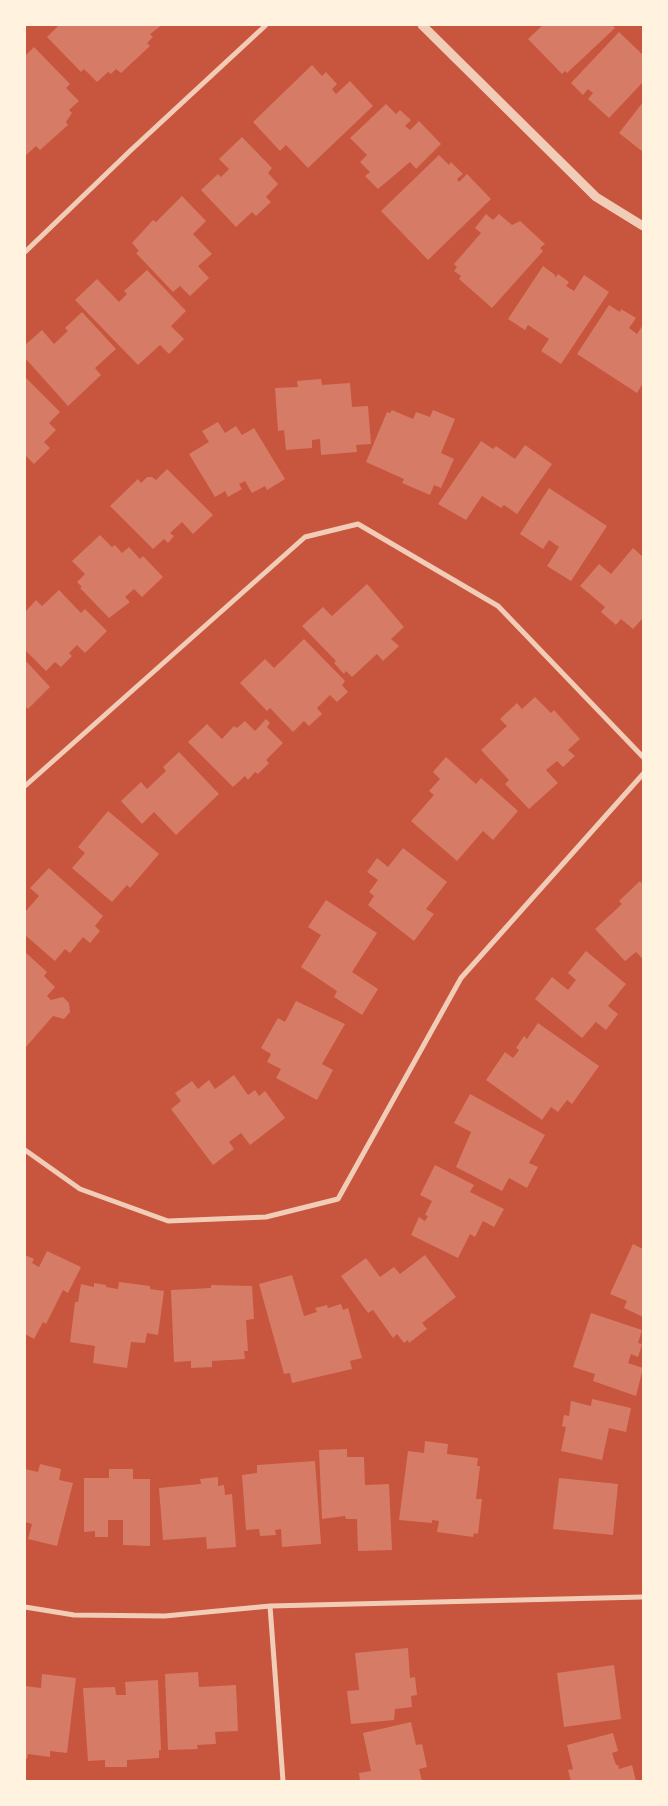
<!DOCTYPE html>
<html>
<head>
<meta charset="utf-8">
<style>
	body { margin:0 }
	#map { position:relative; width:668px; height:1806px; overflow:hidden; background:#c8553d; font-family:"Titillium Web",sans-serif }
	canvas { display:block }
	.frame { position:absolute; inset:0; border:26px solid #fff3e0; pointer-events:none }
</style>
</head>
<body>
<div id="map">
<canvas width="668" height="1806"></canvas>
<div class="frame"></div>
</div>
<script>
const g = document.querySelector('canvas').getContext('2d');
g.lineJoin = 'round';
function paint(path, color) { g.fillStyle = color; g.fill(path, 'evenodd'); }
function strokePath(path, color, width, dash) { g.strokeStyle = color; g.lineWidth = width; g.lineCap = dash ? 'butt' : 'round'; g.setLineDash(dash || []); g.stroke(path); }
const building = new Path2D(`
	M59 25H162L150 34 153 37 147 43 150 46 121 73 116 69 111 74 108 72 97 82 84 69 81 72 47 37Z
	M543 25H612L615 28 567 73 565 71 562 74 528 39Z
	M619 32 643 55V82L609 118 588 99 593 93 588 89 583 95 571 83Z
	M34 47 70 84 66 88 79 101 69 110 72 113 66 122 68 125 40 150 36 146 25 156V56Z
	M312 65 322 76 326 72 337 84 332 89 336 94 350 81 373 106 308 168 286 145 280 151 253 122Z
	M643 102V152L619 133Z
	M386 104 396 114 400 110 411 120 405 126 410 130 419 121 441 144 416 169 410 162 378 189 365 176 370 172 360 162 367 155 350 138Z
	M242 137 272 168 268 173 278 184 266 197 271 202 256 216 252 212 236 227 201 190 218 174 221 177 229 169 219 159Z
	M439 155 449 165 451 162 463 174 457 179 459 182 467 174 491 199 428 260 381 211Z
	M182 196 206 221 193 234 212 254 198 266 209 278 190 296 180 286 173 292 136 253 139 251 132 243 153 220 156 222Z
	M486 214 493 220 499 214 512 225 520 221 545 244 540 248 543 251 492 308 459 279 461 276 454 271 457 267 454 264 481 233 475 228Z
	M543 266 555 275V278L558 274 569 282 566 286 574 291 584 275 609 292 561 364 541 351 549 339 528 325 525 330 508 319Z
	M147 270 186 311 171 326 184 339 169 354 160 345 138 365 75 300 97 279 119 302 127 294 124 291Z
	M609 305 620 312 621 309 636 318 629 328 637 334 643 325V383L637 393 577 354Z
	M82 312 116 349 95 368 101 375 68 406 25 358V345L42 330 54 344 68 331 65 328Z
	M25 377 60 412 49 423 56 430 44 442 50 448 34 464 25 455Z
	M321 379 322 385 350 383 352 407 368 406 371 444 356 445 357 452 321 455 320 439 312 440V448L286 450 284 430 278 431 275 388 298 387 297 381Z
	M392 410 413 419 416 412 430 417 433 410 455 419 441 453 454 459 441 488 434 485 430 495 402 483 404 479 366 462 387 412 390 413Z
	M218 422 225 433 236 426 242 435 254 428 285 479 267 490 265 486 252 493 245 481 239 484 242 489 228 497 225 491 215 497 189 454 209 442 202 431Z
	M481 441 493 449 496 446 515 459 525 445 552 464 517 514 504 505 501 508 482 496 466 520 438 504Z
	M167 469 213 515 193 534 182 522 170 533 174 536 168 543 164 539 153 549 110 506 138 479 141 483 147 477H152L156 480Z
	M549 488 607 526 571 581 547 566 559 547 549 540 543 549 520 534Z
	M100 535 112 547 115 545 122 553 129 547 140 559 143 556 163 577 142 597 134 589 125 597 130 602 109 618 80 588 82 587 77 582 85 574 72 561Z
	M633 548 643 557V618L633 629 621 619 616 625 601 612 605 607 580 586 599 564 611 574Z
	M367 584 404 627 391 639 399 646 383 661 377 654 352 677 346 671 344 674 334 663 336 661 302 626 323 607 332 616Z
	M59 590 81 613 85 609 107 631 85 653 77 645 69 653 72 656 61 667 55 662 46 671 25 650V612L36 600 42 606Z
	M304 639 345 681 342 685 348 692 337 702 330 695 317 708 322 714 309 726 304 721 293 732 270 708 267 711 240 683 265 659 274 668Z
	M25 660 50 687 28 709 25 706Z
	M535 697 551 713 554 710 580 739 568 750 575 756 563 767 557 761 546 770 558 783 529 809 505 784 509 780 481 750 507 726 500 719 517 703 522 709Z
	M266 719 270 723 267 727 283 743 266 760 269 763 258 774 255 772 248 780 245 776 233 787 188 742 207 724 222 739 234 726 237 728 245 721 255 731Z
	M179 752 219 794 176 835 154 812 142 824 121 801 141 782 147 789 166 771 163 767Z
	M446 757 476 784 481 778 518 811 493 840 483 831 457 861 411 821 434 795 429 791 440 779 433 772Z
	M108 811 159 854 130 888 127 885 112 902 72 868 85 853 78 847Z
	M403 848 447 882 426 909 434 914 414 941 368 905 374 896 369 892 378 880 367 872 377 858 388 867Z
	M49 868 103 916 95 926 100 931 90 943 83 937 70 953 65 949 55 961 25 935V912L39 896 30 888Z
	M640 881 643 885V959L636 952 625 961 595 929 622 904 619 901Z
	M326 900 377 933 352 972 378 989 362 1015 334 997 337 991 301 967 321 935 308 927Z
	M586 951 626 984 608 1006 618 1014 606 1030 596 1022 582 1038 535 999 552 977 568 990 576 980 568 973Z
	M25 952 47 972 44 976 55 987 47 996 51 1000 63 997 69 1003 70 1012 64 1019 53 1016 25 1048Z
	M296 1001 345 1024 322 1064 333 1070 317 1100 276 1078 281 1069 267 1062 271 1054 261 1048 278 1018 285 1022Z
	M538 1023 599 1066 572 1104 567 1100 558 1112 551 1107 542 1120 486 1080 505 1052 513 1058 519 1050 516 1048 524 1036 527 1039Z
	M234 1075 248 1095 255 1090 259 1096 265 1091 285 1118 250 1145 241 1133 229 1142 234 1149 213 1165 171 1109 181 1101 175 1093 192 1081 198 1089 209 1080 215 1089Z
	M470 1094 545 1135 529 1163 538 1167 527 1188 509 1178 502 1191 456 1167 471 1132 454 1123Z
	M435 1165 474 1185 470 1192 504 1209 494 1227 483 1221 475 1237 470 1234 458 1258 411 1235 419 1217 425 1221 428 1216 425 1215 432 1201 420 1195Z
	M633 1244 643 1249V1317L624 1308 627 1301 610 1294Z
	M47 1251 81 1267 68 1293 63 1290 46 1324 43 1322 34 1339 25 1334V1255L34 1259 32 1263 39 1267Z
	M425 1255 456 1297 422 1323 427 1329 409 1343 408 1340 404 1343 397 1334 393 1338 373 1310 368 1313 341 1276 366 1258 380 1277 394 1267 400 1274Z
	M292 1275 304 1316 317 1312 315 1308 327 1305 328 1308 341 1304 343 1310 348 1308 362 1358 350 1361 352 1369 292 1383 290 1373 284 1374 259 1284Z
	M119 1282 150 1286V1289L164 1291 158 1335 147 1333 145 1343 131 1342 127 1368 93 1363 95 1346 70 1342 75 1302H78L81 1284 94 1287V1283L106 1285V1287L118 1289Z
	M211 1285 252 1286 254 1319 246 1320 248 1351H244L245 1359 212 1361V1367L191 1368V1361L174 1362 171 1290 211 1288Z
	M591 1313 642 1330 638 1343 642 1344 638 1357 631 1354 628 1363 643 1368 636 1396 593 1381 595 1374 573 1367Z
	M592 1399 631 1408 626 1432 609 1428 602 1460 561 1451 566 1427 562 1426 564 1415 569 1416 571 1401 591 1406Z
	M425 1441 448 1444 447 1454 478 1458 477 1466H480L476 1499H482L478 1534 474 1533 473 1537 437 1532 439 1521 432 1520V1523L399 1520 408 1451 424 1453Z
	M347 1449V1457H364L365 1485 389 1484 392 1550 358 1551 357 1519H346L345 1516 322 1519 319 1450Z
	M315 1461 321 1544 282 1547 281 1529 275 1530 276 1535 260 1536 259 1529 246 1530 242 1475 257 1473V1465Z
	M40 1464 61 1469 59 1480 73 1483 57 1546 28 1539 32 1524 25 1522V1469L38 1472Z
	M109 1469H133V1479H150V1546L123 1545V1520H108V1537H95V1531L84 1532V1478H109Z
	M218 1477V1486L224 1485 225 1495 232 1494 236 1547 207 1549 206 1537 163 1540 159 1488 201 1484 200 1479Z
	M559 1478 618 1484 613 1535 553 1529Z
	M408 1648 410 1678 415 1677 417 1695 411 1696 412 1707 395 1709 394 1720 351 1724 347 1691 359 1690 355 1653Z
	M614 1665 621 1719 564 1727 557 1673Z
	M198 1672 199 1687 236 1685 238 1731 215 1732 216 1744 197 1745 198 1749 168 1750 165 1674Z
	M42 1674 76 1678 67 1753 50 1751V1757L28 1754 27 1759H25V1686L41 1688Z
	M158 1680 161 1750H159V1758L127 1760V1767H105V1760L88 1761 83 1688 115 1687 116 1695H126L125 1682Z
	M411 1722 416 1745 422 1744 427 1767 419 1769 422 1781H360L359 1773 371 1771 363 1733Z
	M613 1733 618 1751 612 1753 616 1765H618L619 1769 632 1765 636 1781H571L568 1770 573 1769 567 1745Z`);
const minor = new Path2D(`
	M25 252 130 151 266 25
	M25 786 305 537 358 524 498 606 643 757
	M25 1150 80 1189 168 1221 266 1217 338 1199 461 978 643 774
	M270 1606 283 1781
	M25 1607 74 1615 165 1616 270 1606 643 1597`);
const tertiary = new Path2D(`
	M422 25 596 197 643 226`);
paint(building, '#d67c66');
strokePath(minor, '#f1ccb7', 5);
strokePath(tertiary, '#f1ccb7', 9);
</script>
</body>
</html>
